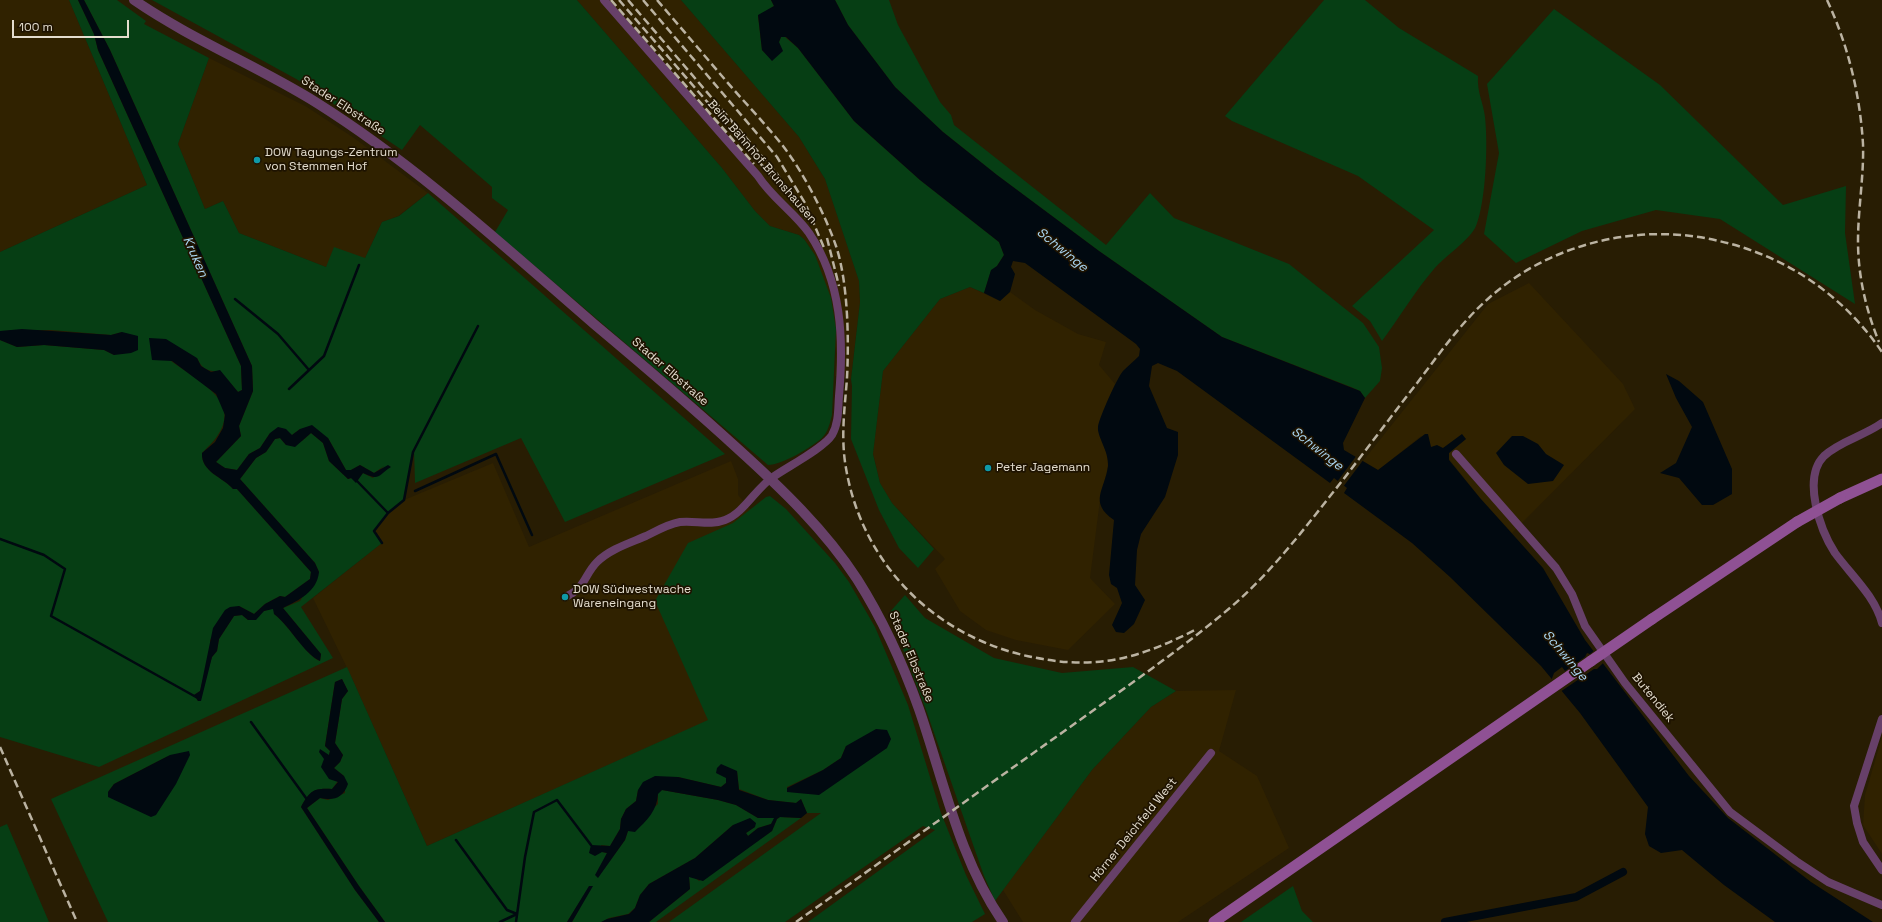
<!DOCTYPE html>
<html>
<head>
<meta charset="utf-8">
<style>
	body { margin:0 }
	#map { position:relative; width:1882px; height:922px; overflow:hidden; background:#281d03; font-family:"Space Grotesk",sans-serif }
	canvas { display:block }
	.scale { position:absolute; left:12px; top:20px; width:117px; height:18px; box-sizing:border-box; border:2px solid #e4ddce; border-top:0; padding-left:5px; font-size:12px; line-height:14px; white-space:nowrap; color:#e4ddce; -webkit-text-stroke:3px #1e1300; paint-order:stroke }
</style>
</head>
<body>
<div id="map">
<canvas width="1882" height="922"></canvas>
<div class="scale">100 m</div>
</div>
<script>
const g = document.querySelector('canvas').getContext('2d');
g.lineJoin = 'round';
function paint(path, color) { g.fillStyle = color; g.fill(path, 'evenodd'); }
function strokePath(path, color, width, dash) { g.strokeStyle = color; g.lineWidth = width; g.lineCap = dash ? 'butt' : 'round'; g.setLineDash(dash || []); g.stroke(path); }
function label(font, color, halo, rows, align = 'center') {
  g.font = font + ' "Space Grotesk",sans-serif'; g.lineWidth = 3.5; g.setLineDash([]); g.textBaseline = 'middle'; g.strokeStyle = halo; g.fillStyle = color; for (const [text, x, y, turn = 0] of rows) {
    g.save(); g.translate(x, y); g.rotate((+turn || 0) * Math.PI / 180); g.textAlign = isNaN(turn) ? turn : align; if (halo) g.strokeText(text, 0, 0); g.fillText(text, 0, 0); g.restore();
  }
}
const built = new Path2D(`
	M0 0H69L147 185 0 252Z
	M577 0H681L799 137 825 179 859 281 860 302 851 379 835 376 836 351 815 255 804 239 799 235 770 226 755 211 722 168Z
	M209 58 307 107 354 138 428 193 398 216 382 222 365 258 326 267 239 233 223 201 205 209 178 144Z
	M1529 283 1623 384 1635 409 1512 533 1480 498 1449 459V453L1466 439 1443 448H1431L1421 436 1381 468 1378 470 1363 461 1488 304Z
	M970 287 1000 301 1010 292 1035 310 1078 334 1106 342 1099 365 1115 384 1098 428 1107 454 1108 466 1100 500 1090 578 1115 604 1068 650 1016 640 986 630 960 611 935 569 945 559 892 503 880 483 873 453 883 371 940 299Z
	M731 461 738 479V495L874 647 427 846 350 674 313 598 382 543 374 531 388 513 404 500 493 463 529 547Z
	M1236 690 1219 751 1257 776 1289 848 1178 922H1023L1003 890 1092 770 1151 707 1176 691Z
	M1882 737V854L1863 825 1865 795Z`);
const green = new Path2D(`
	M69 0H78L94 34 98 50 241 366 242 390 238 392 220 371C208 372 202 369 197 358L171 361C209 388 252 408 202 453 201 472 223 477 233 489H237L311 572 310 579 285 597 280 596 265 604 254 614 239 606 210 640V652L200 691 194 695 198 701 212 657 217 651 219 639 234 616 242 615 248 620 264 611 274 608V614C289 625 307 657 320 661L321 654 283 608 300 601 319 572 315 563 240 479 256 458 266 452 275 439 280 438 286 445 302 441 311 433 323 443 329 461 348 479 360 476 363 473 373 478 384 466 374 473 360 465 351 470H346L328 438 300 429 292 435 270 433 260 448 249 454 237 470 225 468 216 462 241 436 239 426 253 391 252 366 110 50 84 0H117L146 21 144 24 209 58 178 144 205 209 223 201 239 233 326 267 334 247 365 258 382 222 399 216 428 193 725 454 565 522 521 438 415 483 414 449 404 500 388 513 374 531 382 543 301 607 333 658 99 767 0 737V340L17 347 44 345 104 350 114 355 122 332 111 335 51 330 0 331V252L147 185Z
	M152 0H577L722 168 755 211 770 226 799 235 804 239 815 255 831 298 836 329 832 415C830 423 828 432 822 438 812 447 782 465 768 465L495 232 508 210 492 198V187L420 125 402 150 298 80Z
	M681 0H771L774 6 758 16 762 50 772 60 781 37H785L798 48 854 121 920 180 999 242 1004 255 997 266 991 271 984 293 970 287 940 299 883 371 873 454 880 483 892 503 934 549 918 568 899 548 879 510 851 439 852 386 851 379 860 302 859 281 825 179 799 137Z
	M835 0H889L898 25 940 102 951 115 954 125 1106 245 1150 193 1174 218 1289 264 1363 323 1379 347 1382 368 1380 381 1365 398 1360 391 1351 387 1222 337 1099 251 997 175 943 132 895 87 848 25Z
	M1324 0H1365L1399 28 1478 76C1477 93 1483 101 1485 117 1488 144 1486 201 1476 226 1471 239 1444 257 1434 269 1415 291 1399 318 1382 341L1370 321 1352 306 1434 230 1358 176 1232 121 1225 116Z
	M1554 9 1660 85 1783 205 1846 186 1845 233 1855 304 1720 219 1656 210 1582 231 1516 263 1484 234 1499 153 1487 84Z
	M770 496 786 509 835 563 849 582 875 627 908 705 941 813 966 875 985 914 972 922H808L935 830 923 826 785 922H669L821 813H807L801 799 796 803 768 800 739 789 737 771 726 778V783L721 787 678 777 638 790 636 801 626 809 621 819 620 829 610 846 601 845 602 852 607 853 598 877 625 840 628 831 658 804V793L662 790 718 800 736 805 758 818H775L771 824 758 828 748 836 746 833 755 827 733 825 695 858 649 884 640 895 635 908 628 914 609 918 602 922H572L592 886 589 887 567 922H385L359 886 307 808 320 798 328 800 345 793 344 776 334 768 340 762 343 755 335 743 342 699 348 691 342 679 335 682 325 746 330 751 329 755 338 781 332 789C314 788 310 791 301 807L355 890 379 922H108L51 799 347 667 427 846 708 720 655 601 688 543 733 523 766 497ZM846 746 887 748 787 792V787L823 770 841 758ZM170 755 108 792 114 784Z
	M905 595 925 618 994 658 1062 673 1133 667 1176 691 1151 707 1092 770 995 901 984 876 925 707 889 613Z
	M780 817 801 818 656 922H649L690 889 689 877H694L699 881 772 831 777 819Z
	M7 824 49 922H0V827Z
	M1293 886 1302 911 1313 922H1241Z`);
const water = new Path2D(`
	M78 0H84L110 50 252 366 253 391 239 426 241 436 216 462 225 468 237 470 249 454 260 448 270 433 278 427 286 429 292 435 300 429 312 425 328 438 346 470H351L360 465 374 473 388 465 391 467C377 476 380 481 363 473L356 483 351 478 348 479 329 461 323 443 311 433 295 447 286 445 280 438 275 439 266 452 256 458 240 479 315 563 319 572C317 592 299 600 283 608L321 654 320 661C303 653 291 627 274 614L273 609 264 611 256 620H248L242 615 234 616 219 639 217 651 212 657 201 701H198L194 695 200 691 213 628 225 610 230 607 239 606 254 614 265 604 280 596 285 597 310 579 311 572 237 489H233C223 477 201 472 202 453L215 442 223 428 225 415 216 394 172 361 152 360 149 338 166 339 197 358 201 366 211 372 220 370 238 392 242 390 241 366 98 50 94 34Z
	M771 0H835L848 25 895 87 943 132 997 175 1099 251 1222 337 1360 391 1365 398 1343 443 1344 450 1378 470 1425 434H1428L1431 447 1437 445 1443 448 1462 434 1466 439 1449 453V460L1480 498 1543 568 1585 640 1689 776 1728 818 1811 882 1873 922H1775L1724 885 1682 850 1661 853 1649 846 1645 834 1648 807 1580 713 1541 666 1450 577 1412 543 1344 493 1347 488 1334 478 1330 483 1177 371 1158 363 1152 366 1149 386 1167 428 1178 432V455L1165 497 1141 534 1137 550 1135 585 1145 600 1134 624 1124 633 1116 632 1112 625 1122 603 1117 588 1111 584 1109 575 1114 520C1088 502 1105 490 1108 466 1109 451 1097 437 1098 427 1099 418 1117 378 1123 371 1128 366 1134 361 1139 356L1140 349 1136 344 1025 263 1013 261 1011 267 1015 274 1010 292 1000 301 984 293 991 270 997 266 1004 255 999 242 920 180 854 121 798 48 786 37H781L779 42 783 51 772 61 762 50 758 15 774 6Z
	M22 329 111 335 122 332 138 336V350L131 353 114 355 104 350 44 345 17 347 0 340V331Z
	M1666 374 1679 381 1703 402 1732 469V494L1713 505H1702L1679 478 1660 473 1676 463 1692 427 1676 398Z
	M1512 436H1523L1538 444 1546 454 1564 465 1553 481 1528 484 1504 465 1496 453Z
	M342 679 348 691 342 699 335 743 343 755 340 762 334 768 344 776 348 784C343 798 334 801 320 798L307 808 359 886 385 922H379L355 890 301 807C310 790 314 788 332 789L338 782 329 779 321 767 324 759 319 752 320 749 329 755 330 751 325 746 335 682Z
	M876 729 887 730 891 739 887 748 819 795 787 792V788L823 770 841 758 846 746Z
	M189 751 190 755 176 784 156 815 151 817 108 797V792L114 784 170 755Z
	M721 764 737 771 739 790 768 800 796 803 801 799 807 813 801 818 780 817 777 819 772 831 703 881 689 877 690 889 649 922H601L607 919 629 914 635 908 640 895 649 884 695 858 733 825 750 818 756 823 755 827 746 833 748 836 758 828 771 824 774 818H758L736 805 718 800 662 790 658 794C657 811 647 820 635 832L628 831 625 840 598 878 595 875 607 853 602 852 595 856 589 853 591 845 610 846 620 829 621 819 626 809 636 801 638 790 643 782 655 776 678 777 721 787 726 783V778L716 773 717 768Z
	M589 886H593L572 922H567Z`);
const pier = new Path2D(`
	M1357 455 1364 459 1343 487 1337 482Z
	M1595 650 1604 662 1597 669H1594L1560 692 1551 681 1554 673 1562 667 1565 671 1585 657 1587 653 1590 654Z`);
const stream = new Path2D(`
	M235 299 278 334 309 370
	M289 389 324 356 359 265
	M357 481 388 513 374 531 382 543
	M415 491 496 454 532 535
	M388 513 404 500 413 452 478 326
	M0 539 44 555 65 569 51 616 196 697
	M251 722 306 798
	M456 840 507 910 517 914 500 922
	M516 922 525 857 534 812 557 800 591 845`);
const canal = new Path2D(`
	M1445 922 1576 897 1623 872`);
const minor = new Path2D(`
	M1882 423C1864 436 1840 441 1824 456 1802 478 1820 530 1835 553 1851 575 1875 596 1882 623
	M1456 454 1556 568 1572 594 1585 626 1625 683 1730 812 1796 861 1828 882 1882 905
	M565 597C586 588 584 575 597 562 610 549 630 543 646 536 656 531 668 524 680 522 695 520 710 526 725 520 744 513 756 488 773 477 787 467 824 448 832 435 839 423 838 408 839 396 844 339 842 282 809 233 794 212 772 198 758 176L604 0
	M1882 719 1854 806 1857 823 1863 842 1882 870
	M1075 922 1211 753`);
const tertiary = new Path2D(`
	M134 0C192 40 258 66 317 103 417 166 505 247 594 324 643 365 691 406 738 449 781 488 825 530 857 579 883 620 903 664 919 709 944 781 959 859 1003 922`);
const secondary = new Path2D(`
	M1840 498 1882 479
	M1652 619 1797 522
	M1214 922 1591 661`);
const rail = new Path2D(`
	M611 0 754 164
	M619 0 780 186
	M628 0 777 174 806 218
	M643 0 777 157 805 203 825 250
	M657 0C683 30 708 60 734 90 750 108 767 126 783 146 803 172 825 214 836 246 848 282 849 339 847 378 845 406 841 433 845 462 860 566 940 643 1043 659 1070 664 1100 664 1127 657 1151 651 1173 641 1195 630
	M1827 0C1848 45 1860 94 1863 144 1864 176 1858 209 1858 241 1858 276 1866 310 1879 342
	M827 238 839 286
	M0 747 77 922
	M796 922C885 859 974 795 1063 732 1120 691 1178 652 1231 607 1274 570 1307 525 1342 481 1366 450 1390 418 1414 387 1438 356 1460 323 1490 297 1551 243 1640 222 1719 241 1786 256 1843 295 1882 352`);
const secondaryBridge = new Path2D(`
	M1797 522 1840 498
	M1591 661 1652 619`);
const markers = [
	[257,160,4,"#0f9aa8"],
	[988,468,4,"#0f9aa8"],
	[565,597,4,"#0f9aa8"]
];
const streetNames = [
	["Stader Elbstraße",343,106,33],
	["Beim Bahnhof Brunshausen",762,162,49],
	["Stader Elbstraße",670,372,41],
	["Stader Elbstraße",911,657,67],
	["Butendiek",1653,698,51],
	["Hörner Deichfeld West",1134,830,-51]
];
const poiNames = [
	["DOW Tagungs-Zentrum",265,153],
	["von Stemmen Hof",265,167],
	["Peter Jagemann",996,468],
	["DOW Südwestwache",573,590],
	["Wareneingang",573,604]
];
const waterNames = [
	["Schwinge",1062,250,39],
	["Kruken",195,257,66],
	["Schwinge",1317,449,38],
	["Schwinge",1565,656,50]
];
paint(built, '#302200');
paint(green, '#063e14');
paint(water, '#010910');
paint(pier, '#281d03');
strokePath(stream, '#010910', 2.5);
strokePath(canal, '#010910', 8);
strokePath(minor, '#674069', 8);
strokePath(tertiary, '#674069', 10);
strokePath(secondary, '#8f5194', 11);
strokePath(rail, '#bbb3a2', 2.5, [8, 4]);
strokePath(secondaryBridge, '#8f5194', 11);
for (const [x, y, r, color] of markers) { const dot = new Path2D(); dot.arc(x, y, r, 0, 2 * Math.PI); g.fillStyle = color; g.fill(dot); strokePath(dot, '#1e1300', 1.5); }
label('12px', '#e4ddce', '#1e1300', streetNames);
label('12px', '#e4ddce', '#1e1300', poiNames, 'left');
label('italic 13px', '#abd8f4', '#1e1300', waterNames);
</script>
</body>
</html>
